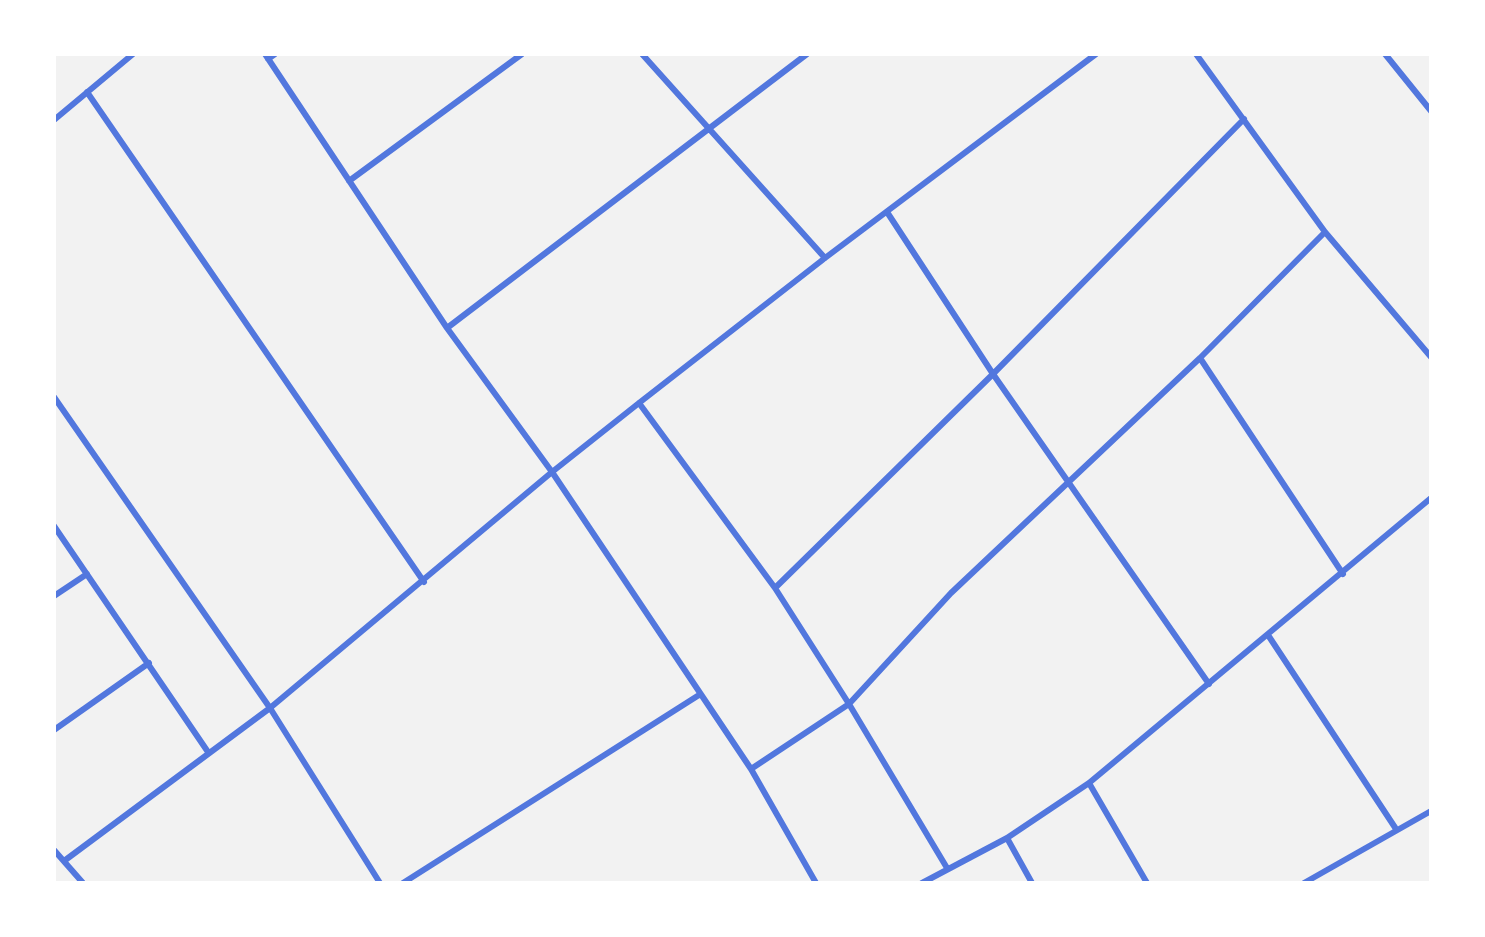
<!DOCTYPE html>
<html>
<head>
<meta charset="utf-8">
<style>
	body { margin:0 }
	#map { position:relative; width:1485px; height:937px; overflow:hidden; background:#f2f2f2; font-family:Raleway,sans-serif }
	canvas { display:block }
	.frame { position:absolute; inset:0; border:56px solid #fff; pointer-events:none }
</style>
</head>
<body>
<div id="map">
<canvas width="1485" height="937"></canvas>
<div class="frame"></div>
</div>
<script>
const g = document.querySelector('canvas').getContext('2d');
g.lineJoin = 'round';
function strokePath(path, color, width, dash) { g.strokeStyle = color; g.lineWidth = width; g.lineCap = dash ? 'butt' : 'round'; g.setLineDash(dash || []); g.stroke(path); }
const minor = new Path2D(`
	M265 54 447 328 552 472 751 769 816 883
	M642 54 825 258
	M1196 54 1325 232 1431 357
	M1385 54 1431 111
	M268 59 275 54
	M87 92 424 582
	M54 120 133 54
	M349 181 522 54
	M887 212 993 374 1209 684
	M447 328 807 54
	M1200 358 1343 574
	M54 397 270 708 380 883
	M639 403 775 588 849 704 947 868
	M54 526 208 752
	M775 588 993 374 1244 119
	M54 596 87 574
	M1268 635 1396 829
	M54 730 149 663
	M751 769 849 704 951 593 1200 358 1325 232
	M1089 783 1147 883
	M1007 838 1032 883
	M54 850 83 883
	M64 861 270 708 552 472 639 403 825 258 1096 54
	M403 883 699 695
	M922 883 1007 838 1089 783 1431 498
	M1304 883 1431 811`);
strokePath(minor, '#5277de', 6);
</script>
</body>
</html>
